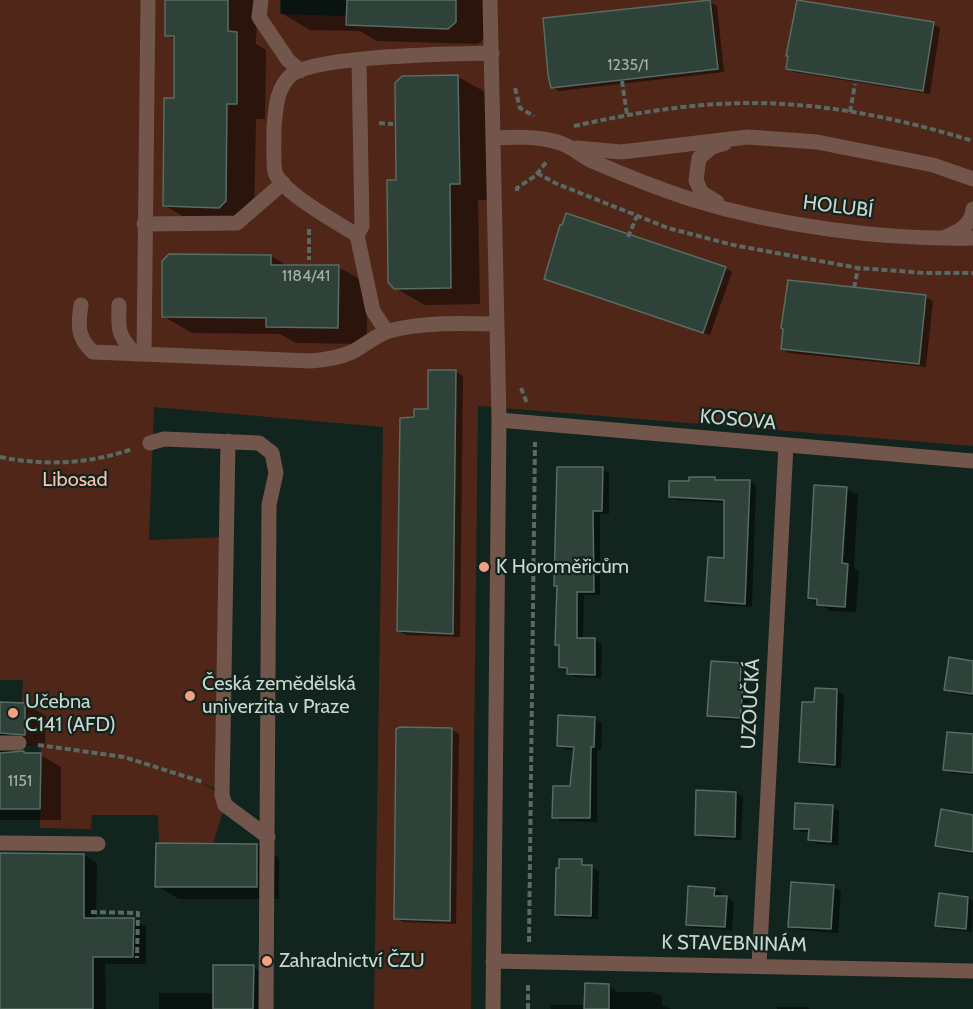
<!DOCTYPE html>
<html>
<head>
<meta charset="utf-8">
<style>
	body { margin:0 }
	canvas { display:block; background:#11241d }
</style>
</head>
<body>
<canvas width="973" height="1009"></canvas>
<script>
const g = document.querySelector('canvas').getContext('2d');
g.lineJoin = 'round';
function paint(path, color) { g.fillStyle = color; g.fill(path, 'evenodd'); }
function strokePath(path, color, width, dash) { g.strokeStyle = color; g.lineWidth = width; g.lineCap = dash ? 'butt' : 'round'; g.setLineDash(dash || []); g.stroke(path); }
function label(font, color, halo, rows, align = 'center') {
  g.font = font + ' Cabin,sans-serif'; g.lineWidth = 4.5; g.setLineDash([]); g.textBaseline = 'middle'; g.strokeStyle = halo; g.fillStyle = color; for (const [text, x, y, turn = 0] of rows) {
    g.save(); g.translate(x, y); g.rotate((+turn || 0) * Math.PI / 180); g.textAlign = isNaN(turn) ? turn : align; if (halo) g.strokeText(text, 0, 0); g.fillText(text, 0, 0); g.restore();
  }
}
const green = new Path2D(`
	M0 0H170L165 5V35L174 36V98L163 155V206L219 208 227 104 237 103V32L228 31V0H280V14L347 16V25L448 29 456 22V0H973V446L478 406 471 1009H374L383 427 154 407 149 540 226 537 222 791 202 783 222 795 225 805 213 843H159L158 815H92L91 829 40 828 41 746 19 743 23 680H0ZM710 0 718 69 551 87 544 40 543 18ZM458 75 460 184H450L451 288 395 289 388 282 387 180H396L395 83 402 76ZM566 213 725 266 703 332 544 279 560 225H562ZM169 254 271 255V265H338V328L266 327V318L162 317V261ZM787 293 926 295 919 364 781 349 783 329 781 328ZM428 370H456V390H428ZM414 409 456 418 453 634 402 633 397 631 400 419 414 417ZM396 729H400L449 921 398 920 394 918Z`);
const shadow = new Path2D(`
	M167 0H257L256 44 266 50 265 119H256L254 218 248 224 193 222 164 205 175 100 176 40 166 35Z
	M281 0H485L484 39 478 44 377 41 360 31 310 30 281 13Z
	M710 2 717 6 724 72 559 91 552 87Z
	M933 24 940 28 930 94 794 72 787 68Z
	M458 77 487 93 488 200H478L480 304 425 305 395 288Z
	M271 256 288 266 338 267 367 283V344L296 343 280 334 192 333 163 316Z
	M725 268 732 272 710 335 552 282 545 278Z
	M926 297 933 301 926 367 789 353 782 349Z
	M456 371 463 376 460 637 406 635 399 631 415 418 429 411Z
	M602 469 609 473V514H600V595H584L583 640H595L602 644 601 678 575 677 560 667V647L556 644Z
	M715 479 719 481H749L756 485 752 607 714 605 707 601 726 560V503L677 500 670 496Z
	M846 488 858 495 854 568 859 572 856 612 830 611 810 598Z
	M973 662V696L952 693 945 689Z
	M740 664 747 669 746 694 749 696 747 721 716 719 709 715Z
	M816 690 837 691 844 695 841 768 807 765 800 761 815 704Z
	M0 703 25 704 46 716 45 746 21 745 13 749 12 753 40 755 61 767V820H0Z
	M595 719 602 723 601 750H597V822L561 821 554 817 572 788 576 750H566L559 746Z
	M452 730 459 734 456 924 403 922 396 918Z
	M973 736V775L952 773 945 769Z
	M736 793 743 797 741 840 704 838 697 834Z
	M832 807 839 811 838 845 817 844 810 840V832H802L795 828Z
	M973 816V854L944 849 937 845Z
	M257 845 279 858V899H179L157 886Z
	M0 854 84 855 97 863 96 920 133 919 146 927V964H105L106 1009H0Z
	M581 861 588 866 599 871 598 919 563 918 556 914Z
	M834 887 841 891 838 933 797 930 790 926Z
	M715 889 722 893 721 898H727L734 902 732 930 695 928 688 924Z
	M968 898 973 901 972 932 943 929 936 925Z
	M253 967 266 974V1009H159V993H214Z
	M608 985 618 992H653L662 997V1006L672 1009H551V1005H586Z
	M777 1007H807L810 1009H777Z`);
const building = new Path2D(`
	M165 0H228V31L237 32V104H227L226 201 219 208 163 206 164 98H174V36H165Z
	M347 0H456V22L448 29 346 25Z
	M710 0 718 69 551 88 548 75 543 18Z
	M797 0 934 22 923 91 786 69 788 56H786Z
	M458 75 460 184H450L451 288 394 289 388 282 387 180H396L395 83 402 76Z
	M566 213 726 267 703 333 544 279 560 225H562Z
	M169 254 271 255V265H339L338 328 266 327V318L162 317V261Z
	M788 280 926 295 919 364 781 349 783 329 781 328Z
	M428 370H456L453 634 397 631 400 418 414 417V409H428Z
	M557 467H603L602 511H593L594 592H577V638H595V675L567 674V668L559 667V645H555L557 586H554Z
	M689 477H715V480H750L745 604 705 601 708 557 724 558V500L669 497V481H689Z
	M814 485 847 487 842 563 848 564 845 607 817 605V599L808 598Z
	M949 657 973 661V694L944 690Z
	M711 661 741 663 740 690H743L740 718 707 716Z
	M815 688 837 689 835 765 799 762 802 702H814Z
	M0 702 25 703V735L0 733Z
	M558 715 595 717 594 747H591L590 818H552L553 786H570L574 747 557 746Z
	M400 727 452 728 450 921 394 919 396 729Z
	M947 732 973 734V773L943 770Z
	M24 751V753H41L40 809H0V753Z
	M696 790 736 792 735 837 695 835Z
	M795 803 833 805 831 842 808 840 809 829H794Z
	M941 809 973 815V852L935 846Z
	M156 843 257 844V887H155Z
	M0 853 84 854V918H134L133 957H93V1009H0Z
	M559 859H582V865H592L591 916 555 915 556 868H559Z
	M791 882 834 885 831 929 788 927Z
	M688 886 715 888 714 896H727L725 927 686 925Z
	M939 893 968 897 966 929 935 926Z
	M213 965H254L253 1009H213Z
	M585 983 609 984V1009H584Z`);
const path = new Path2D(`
	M622 81 627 115
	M515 88 520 108 534 116
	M850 112 855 84
	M379 123 393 124
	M574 126C633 113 692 103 752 103 826 103 902 119 973 141
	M537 173 555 183 668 228 733 245 858 268 925 273H973
	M517 191V188L535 176 548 160
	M309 229V260
	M628 237 637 216
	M854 288 858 268
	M521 388 527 403
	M0 457C44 466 90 464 132 449
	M38 745 124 757 203 782
	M91 912 138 913 137 958
	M529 942 535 442
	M528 1009V982`);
const minor = new Path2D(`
	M261 0 259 17 288 60 300 71
	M490 0 499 420 493 1009
	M493 138C514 137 537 136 557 142 570 145 580 155 592 161 624 175 657 188 690 199 777 226 882 240 973 238
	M577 148 621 152 748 137 817 142 933 165 973 179
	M717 202 701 192 696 180 699 158 712 147 725 143
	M144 224 237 223 283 183
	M357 235 362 226 359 60
	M946 237C959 231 972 225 973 209
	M81 305C78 325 77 338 93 352L311 361C325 360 338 358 352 352 364 346 376 335 389 331 423 322 462 323 497 324
	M119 305C118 331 118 335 135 354
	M387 332 373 311 357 235C338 223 281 192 275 172 273 165 274 135 274 127 276 108 276 90 290 76 312 55 455 54 492 53
	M144 354 148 0
	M499 420 973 461
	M228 441 222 795 225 805 268 837
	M150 443 164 439 259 443 272 453 276 473 269 505 266 1009
	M0 743H19
	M0 843 98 844
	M493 961 973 971
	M759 965 786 445`);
const markers = [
	[484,567,6,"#f39f82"],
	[190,696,6,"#f39f82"],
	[13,713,6,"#f39f82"],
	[267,961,6,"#f39f82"]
];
const numberNames = [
	["1235/1",628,65],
	["1184/41",306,276],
	["1151",20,781]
];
const streetNames = [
	["HOLUBÍ",838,207,7],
	["KOSOVA",738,420,5],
	["UZOUČKÁ",751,704,-87],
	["K STAVEBNINÁM",734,944,1]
];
const parkNames = [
	["Libosad",75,480]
];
const poiNames = [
	["K Horoměřicům",496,567],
	["Česká zemědělská",202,684],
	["univerzita v Praze",202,707],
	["Učebna",25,702],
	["C141 (AFD)",25,725],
	["Zahradnictví ČZU",279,961]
];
paint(green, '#4f2618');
paint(shadow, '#0007');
paint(building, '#2e4239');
strokePath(building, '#576c62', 1.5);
strokePath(path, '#596963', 4, [6, 3]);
strokePath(minor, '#72554b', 15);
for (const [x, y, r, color] of markers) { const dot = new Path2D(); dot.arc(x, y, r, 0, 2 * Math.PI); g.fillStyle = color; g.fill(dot); strokePath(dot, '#11241d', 2); }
label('16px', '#a3b1aa', null, numberNames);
label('20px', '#cad6d0', '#11241d', streetNames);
label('20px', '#fdc2ae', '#11241d', parkNames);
label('20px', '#cad6d0', '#11241d', poiNames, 'left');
</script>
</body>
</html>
